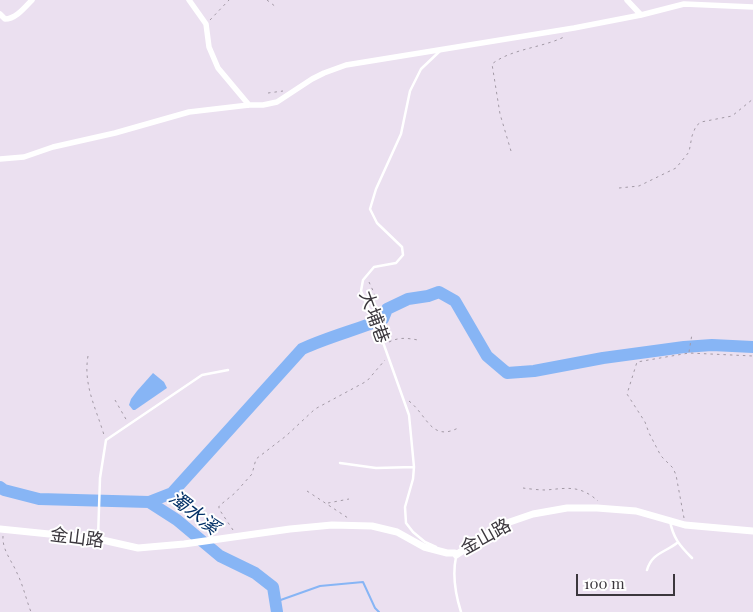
<!DOCTYPE html>
<html>
<head>
<meta charset="utf-8">
<style>
	body { margin:0 }
	#map { position:relative; width:753px; height:612px; overflow:hidden; background:#ebe0f0; font-family:"Playfair Display",serif }
	canvas { display:block }
	.scale { position:absolute; left:576px; top:574px; width:99px; height:22px; box-sizing:border-box; border:2px solid #3b373d; border-top:0; padding-left:6px; font-size:15px; line-height:18px; white-space:nowrap; color:#3b373d; -webkit-text-stroke:4px #fff; paint-order:stroke }
</style>
</head>
<body>
<div id="map">
<canvas width="753" height="612"></canvas>
<div class="scale">100 m</div>
</div>
<script>
const g = document.querySelector('canvas').getContext('2d');
g.lineJoin = 'round';
function paint(path, color) { g.fillStyle = color; g.fill(path, 'evenodd'); }
function strokePath(path, color, width, dash) { g.strokeStyle = color; g.lineWidth = width; g.lineCap = dash ? 'butt' : 'round'; g.setLineDash(dash || []); g.stroke(path); }
function label(font, color, halo, rows, align = 'center') {
  g.font = font + ' "Playfair Display","Noto Sans TC",serif'; g.lineWidth = 4; g.setLineDash([]); g.textBaseline = 'middle'; g.strokeStyle = halo; g.fillStyle = color; for (const [text, x, y, turn = 0] of rows) {
    g.save(); g.translate(x, y); g.rotate((+turn || 0) * Math.PI / 180); g.textAlign = isNaN(turn) ? turn : align; if (halo) g.strokeText(text, 0, 0); g.fillText(text, 0, 0); g.restore();
  }
}
const water = new Path2D(`
	M153 373 164 382 167 388 135 410H133L129 405 131 399 137 391Z`);
const stream = new Path2D(`
	M275 602 320 586 363 582 375 608 379 612`);
const river = new Path2D(`
	M0 487 4 490 39 499 149 502 177 520 220 556 255 573 273 587 277 612
	M149 502 172 493 302 349C328 337 356 330 383 319L387 309 408 299 428 296 439 292 455 301 487 356 507 373 534 371 603 358 684 347 712 345 753 347`);
const path = new Path2D(`
	M267 0 276 7
	M210 20 229 0
	M268 93 283 91
	M511 151 500 114 492 64C511 49 541 48 564 37
	M619 188 639 186 676 168 689 152 692 136 696 126 701 122 732 116 753 99
	M369 282 375 295
	M389 342C399 337 407 338 418 340
	M689 352 692 334
	M88 356C83 385 96 408 104 435
	M115 400 127 421
	M409 401C428 416 431 443 460 427
	M523 488C530 489 539 490 546 490 568 488 580 485 598 501
	M307 491 348 518
	M328 503 349 499
	M684 518 676 475 673 468 661 456 649 433 645 422 627 394 637 362 689 353 753 356
	M233 530 219 509V506L235 493 252 474 256 459 286 436 315 409 367 381 385 360
	M3 536C2 550 12 561 17 573 23 585 26 599 31 612`);
const service = new Path2D(`
	M340 463 376 468 414 467
	M670 521C673 538 680 546 692 558
	M98 538 100 478 106 440 202 375 228 370
	M436 547 425 542 413 532 406 523 405 507 413 479 414 467 409 415 384 345 361 291 363 280 374 267 396 263 403 255 402 247 377 223 370 209 376 189 401 134 410 91 421 69 440 51
	M456 557C452 576 455 593 461 612
	M647 570C652 553 664 553 677 543`);
const minor = new Path2D(`
	M189 0 206 24 209 47 218 68 249 105
	M627 0 641 15
	M0 14 5 19C16 19 25 7 32 0
	M0 159 24 157 53 147 115 133 189 112 249 105H263L277 102 312 79 324 73 346 65 574 28 641 15 684 4 753 7`);
const tertiary = new Path2D(`
	M0 529 98 539 138 548 184 544 290 529 332 525 372 526 397 532 424 547 447 553H455L456 555 501 525 533 514 567 508H597L636 511 685 525 753 531`);
const streetNames = [
	["大埔巷",374,317,70],
	["金山路",486,537,-29],
	["金山路",77,538,7]
];
const waterNames = [
	["濁水溪",194,513,38]
];
paint(water, '#87b5f5');
strokePath(stream, '#87b5f5', 2);
strokePath(river, '#87b5f5', 12);
strokePath(path, '#a299a5', 1, [2.5, 4]);
strokePath(service, '#fff', 2.5);
strokePath(minor, '#fff', 5.5);
strokePath(tertiary, '#fff', 7);
label('18px', '#3b373d', '#fff', streetNames);
label('italic 19px', '#033067', '#fff', waterNames);
</script>
</body>
</html>
